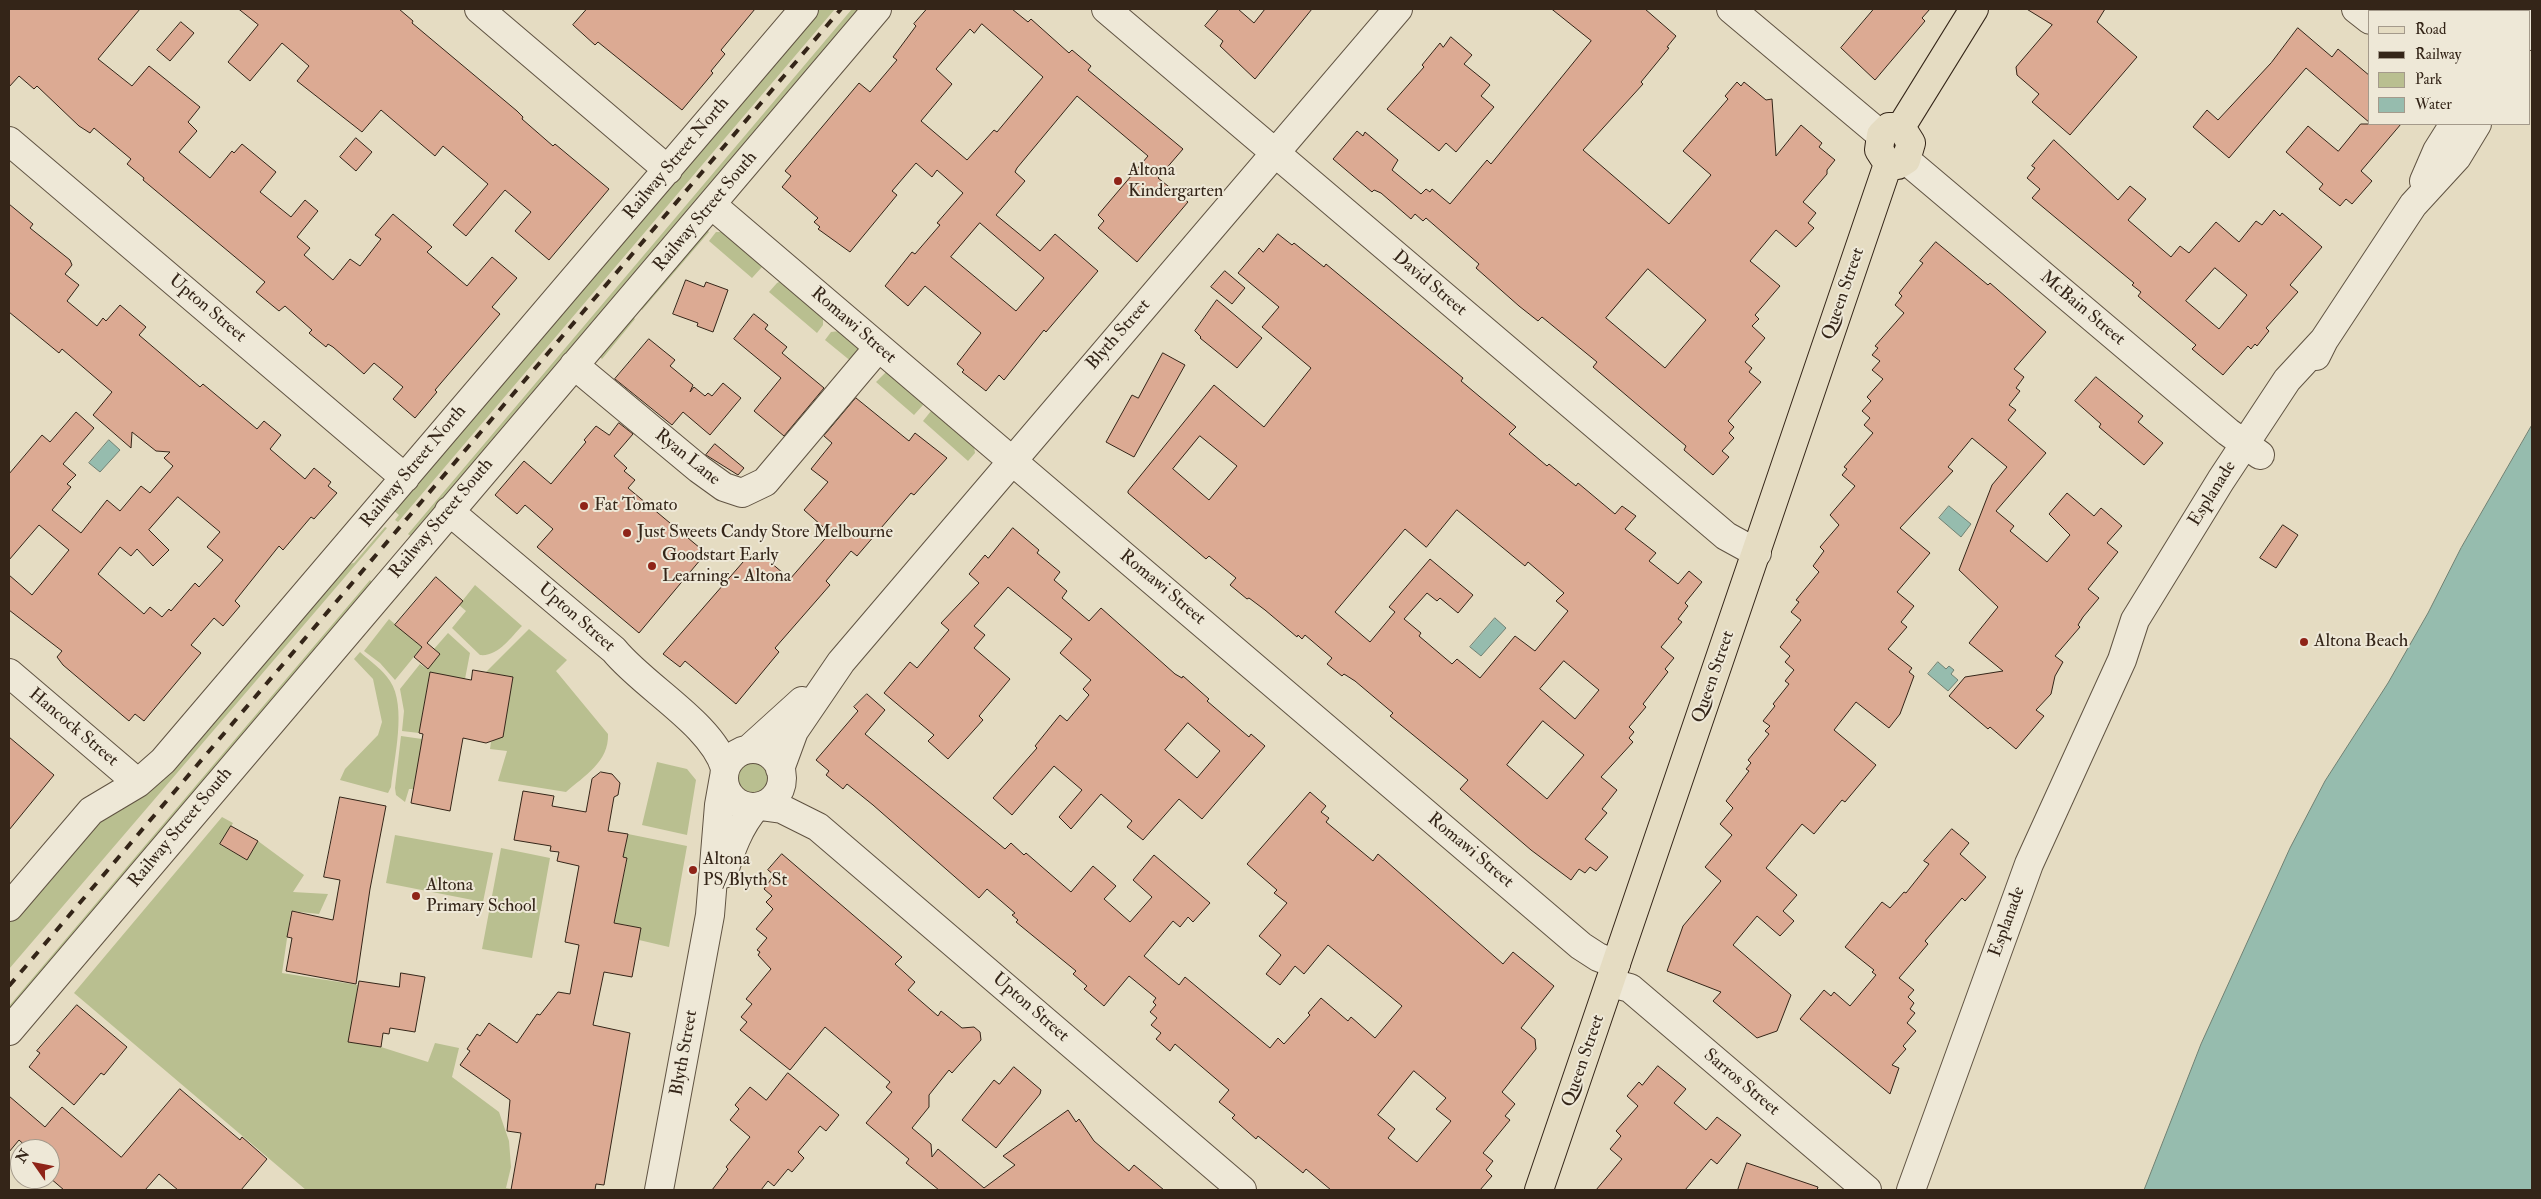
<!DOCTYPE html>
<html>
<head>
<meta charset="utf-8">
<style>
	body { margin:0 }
	#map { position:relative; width:2541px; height:1199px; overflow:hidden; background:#e5dcc2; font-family:"IM FELL Double Pica",serif }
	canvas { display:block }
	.frame { position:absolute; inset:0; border:10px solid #342518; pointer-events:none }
	.legend { position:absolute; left:2368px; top:10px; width:162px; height:115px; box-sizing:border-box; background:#eee8d7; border:1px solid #a49a8b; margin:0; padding:6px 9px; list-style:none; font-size:15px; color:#342518 }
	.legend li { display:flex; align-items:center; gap:10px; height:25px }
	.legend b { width:25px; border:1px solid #a49a8b }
	.north { position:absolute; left:10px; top:1139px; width:50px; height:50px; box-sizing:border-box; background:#eee8d7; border:1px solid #a49a8b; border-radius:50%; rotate:303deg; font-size:14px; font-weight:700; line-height:20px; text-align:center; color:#342518 }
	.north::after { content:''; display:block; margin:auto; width:18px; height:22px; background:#8f2418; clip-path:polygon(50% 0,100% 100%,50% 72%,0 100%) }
</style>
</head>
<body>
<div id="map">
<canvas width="2541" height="1199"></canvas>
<div class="frame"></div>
<ul class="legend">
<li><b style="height:6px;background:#e5dcc2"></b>Road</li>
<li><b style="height:6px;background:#342518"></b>Railway</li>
<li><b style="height:14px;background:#b9bf90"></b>Park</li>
<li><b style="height:14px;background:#96bcae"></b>Water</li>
</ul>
<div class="north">N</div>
</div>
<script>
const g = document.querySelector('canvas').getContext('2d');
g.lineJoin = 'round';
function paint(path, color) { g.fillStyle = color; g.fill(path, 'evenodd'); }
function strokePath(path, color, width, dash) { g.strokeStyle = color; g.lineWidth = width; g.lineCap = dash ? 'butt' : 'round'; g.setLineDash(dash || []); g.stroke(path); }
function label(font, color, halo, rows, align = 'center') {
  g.font = font + ' "IM FELL Double Pica",serif'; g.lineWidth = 4; g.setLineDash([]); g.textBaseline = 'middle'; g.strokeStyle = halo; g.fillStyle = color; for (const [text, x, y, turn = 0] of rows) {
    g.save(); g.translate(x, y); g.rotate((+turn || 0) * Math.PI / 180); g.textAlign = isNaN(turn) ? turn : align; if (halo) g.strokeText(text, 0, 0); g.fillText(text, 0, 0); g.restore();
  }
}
const green = new Path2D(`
	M816 9H835L398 522 395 520 399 515 392 509Z
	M852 9H865L413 538 408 534Z
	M2416 9H2489L2488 11H2419Z
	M708 231 709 232 642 310 638 306 699 235Z
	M716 232H722L761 263 762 267 752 278 709 241Z
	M781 281 823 318V325L817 333 769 292 777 283Z
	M632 316 635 319 602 359 598 355Z
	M840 331 866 354 858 367 825 340 831 332Z
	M886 372 922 402 923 405 914 415 876 382Z
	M931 411 974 447 975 453 968 461 923 421Z
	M385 527 387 528 9 969V922L96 820 349 564 354 563Z
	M370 580 373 583 9 1015V1006Z
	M475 585 522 626C511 637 498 657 480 655L452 628 466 611 459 605Z
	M389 619 422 647 395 680 380 663 364 651Z
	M529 629 567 660 556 671 608 734C609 762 584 776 566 792L498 781 507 751 490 749 491 742 494 740 495 736H503L513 677 486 672Z
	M448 633 470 653 465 679 430 672 419 733 402 731 404 711 400 689 420 664 427 669 440 654 434 649Z
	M360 652C370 661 383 670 390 681 407 706 394 759 391 787L388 793 340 780 345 769 378 735 382 722 373 679 354 659Z
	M401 736 443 742 422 743 413 789H409L405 802 396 795 395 788Z
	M657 762 687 769 696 780 687 835 642 825Z
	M738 778a15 15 0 1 1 30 0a15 15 0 1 1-30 0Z
	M222 817 233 823 221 845 247 860 258 841 304 875 293 892 328 894 319 914 291 911 282 973 358 985 349 1042 381 1047 428 1062 435 1043 459 1048 452 1077 499 1112 509 1141 511 1167 506 1188 518 1190H306L74 993Z
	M628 834 687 846 669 947 639 940 641 928 621 924 613 928 627 859 623 857Z
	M395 835 493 853 483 902 386 883Z
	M501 848 550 858 532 958 482 949Z`);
const water = new Path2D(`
	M2532 425V1190H2144L2201 1044 2290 848 2325 781 2388 683 2428 613 2461 548Z
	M109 440 120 450 100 472 89 463Z
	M1949 506 1971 524 1961 537 1939 518Z
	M1495 618 1506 628 1481 656 1470 647Z
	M1938 662 1946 669 1949 666 1954 670 1951 674 1958 680 1948 691 1928 674Z`);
const building = new Path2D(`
	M9 9H140L98 59 132 86 149 66 200 107 188 122 197 131 179 152 210 178 232 151 234 153 242 144 276 172 260 192 291 217 305 200 318 211 297 237 310 248 304 255 333 280 350 259 360 266 381 239 375 235 393 214 432 247 427 252 467 286 492 257 517 278 492 307 500 314 435 390 437 392 415 418 393 399 403 387 374 363 364 374 333 347 328 344 326 347 309 333 312 330 285 306 279 311 256 292 265 282 143 180 144 178 127 164 131 159 94 128 90 133 79 126 37 86 34 89 19 76 9 87Z
	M239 9H399L413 21 412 23 517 111 523 117 522 119 553 146 555 144 609 189 549 260 515 231 531 212 505 190 466 236 453 225 488 184 443 146 435 156 381 110 362 132 297 81 309 66 282 43 250 81 228 62 258 25Z
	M587 9H755L721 50 725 54 711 71 713 73 682 110 598 42 595 45 573 25Z
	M927 9H1012L1028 22 1031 19 1069 53 1072 50 1091 66 1088 70 1183 149 1158 178 1188 202 1137 262 1098 228 1104 221 1098 215 1148 156 1077 96 1017 168 1015 172 1025 181 996 215 1040 251 1055 234 1098 271 1046 332 1044 330 1004 380 999 375 986 391 962 372 964 370 957 364 981 333 925 286 908 306 885 286 912 252 915 254 940 225 937 223 963 193 937 170 932 177 916 163 892 191 897 195 850 252 818 229 820 227 814 222 818 218 782 187 791 176 785 171 859 83 870 92 897 60 893 57 916 26 914 24ZM982 24 1043 77 997 132 994 130 967 160 921 121 952 84 936 69 970 29 974 33ZM980 223 1044 278 1016 311 951 257Z
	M1219 9H1238L1254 23 1265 9H1312L1255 79 1220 46 1223 41 1205 26Z
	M1552 9H1645L1676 36 1667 47 1669 48 1641 82 1643 84 1583 150 1669 224 1711 175 1683 151 1728 99 1725 96 1737 82 1741 86 1744 82 1766 100 1772 99 1776 156 1801 125 1822 143 1819 147 1835 160 1827 170V174L1803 202 1816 213 1808 223 1814 228 1796 247 1776 230 1750 261 1780 286 1755 315 1759 319 1752 326 1765 338 1745 362 1752 368 1749 372 1761 382 1728 421 1734 427 1729 433 1734 438 1722 451 1729 457 1713 475 1684 450 1686 446 1593 367 1597 362 1542 317 1538 321 1519 306 1476 268 1479 264 1426 218 1423 221 1415 214 1411 219 1381 193 1374 190 1372 192 1333 159 1357 131 1363 136 1365 132 1398 160 1392 170 1421 194 1426 189 1430 192 1432 189 1450 204 1487 160 1491 164 1591 41ZM1648 269 1706 320 1665 368 1606 318Z
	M1874 9H1930L1922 18 1925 21 1875 80 1841 48Z
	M2027 9H2105L2097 22 2137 57 2070 135 2032 102 2039 94 2017 75 2016 67 2052 25Z
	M181 22 194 33 170 61 157 50Z
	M2298 28 2332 57 2338 49 2370 76V123L2306 68 2229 158 2193 127 2207 110 2218 120 2271 63Z
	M1451 37 1472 55 1464 64 1490 85 1481 96 1494 107 1456 152 1446 143 1439 151 1387 109 1424 67 1422 65 1440 43 1443 47Z
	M2361 124H2401L2361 171 2372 181 2352 204 2346 199 2340 206 2319 189 2323 184 2286 152 2308 126 2338 151Z
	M356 138 372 152 356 171 340 157Z
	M2054 140 2118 200 2130 186 2146 199 2128 220 2171 257 2180 246 2189 253 2216 222 2239 242 2256 221 2262 225 2274 210 2280 216 2282 213 2322 247 2290 285 2298 292 2266 328 2269 331 2257 346 2255 344 2251 349 2248 346 2223 375 2192 349 2196 345 2138 296 2141 292 2132 285 2134 283 2032 198 2040 189 2027 178 2035 168 2032 166ZM2215 268 2247 295 2219 329 2186 301Z
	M9 204 33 224 30 228 70 260 72 265 65 274 79 285 67 301 97 326 103 318 106 321 120 305 146 327 139 335 200 387 203 384 257 429 264 421 281 435 270 449 305 479 314 468 331 482 328 486 337 493 314 519 311 517 283 550 279 546 235 601 240 606 223 626 214 618 191 645 201 653 144 721 135 714 129 721 63 665 57 657 62 651 9 610V575L32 595 69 550 39 525 9 560V474L42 435 50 442 76 412 94 428 63 464 76 475 67 484 71 487 52 510 81 533 107 500 120 511 141 486 150 493 173 466 164 458 170 452 156 451 132 432 131 448 93 415 112 392 62 349 59 353 9 312ZM178 497 220 532 207 547 223 560 199 587 195 583 171 611 169 609 162 617 150 607 144 614 98 574 120 547 131 556 137 549 153 566 169 550 149 530Z
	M1278 234 1292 245 1294 243 1324 267 1326 264 1463 378 1461 381 1516 427 1509 434 1547 466 1549 464 1576 486 1578 483 1615 514 1622 506 1636 516 1625 529 1656 553 1649 561 1678 584 1689 571 1702 582 1685 603 1688 606 1678 619 1682 622 1661 647 1674 658 1665 669 1668 672 1643 704 1646 707 1629 727 1634 732 1629 738 1633 742 1601 777 1617 790 1602 809 1607 813 1585 839 1608 857 1596 871 1590 867 1585 873 1579 869 1571 880 1531 850 1460 789 1468 780 1390 716 1393 713 1355 681 1344 674 1342 676 1327 664 1332 658 1305 635 1302 639 1298 635 1297 637 1265 610 1249 598 1247 599 1230 585 1236 578 1209 556 1206 559 1128 493V491L1214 385 1264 427 1311 368 1262 327 1279 307 1238 273 1259 248 1263 252ZM1200 436 1237 466 1209 500 1173 469ZM1457 510 1525 566 1528 562 1564 593 1556 601 1568 611 1535 651 1515 636 1480 678 1457 659 1452 664 1419 636 1421 633 1404 619 1427 593 1437 601 1440 598 1458 613 1473 595 1430 559 1389 607 1395 612 1370 642 1335 612 1405 529 1426 547ZM1564 661 1599 690 1575 719 1540 689ZM1543 721 1584 755 1547 799 1507 765Z
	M1936 242 1988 285 1990 283 2046 332 2014 369 2024 377 2016 388 2020 391 2009 405 2016 410 2008 420 2046 453 1996 511 2014 526 2010 531 2047 562 2070 535 2049 514 2067 493 2094 516 2101 508 2122 526 2107 543 2118 552 2088 589 2099 598 2083 617 2078 625 2080 627 2055 656 2063 662 2055 676 2051 694 2036 710 2044 716 2016 749 1990 727 1988 729 1949 696 1965 677 2003 671 1969 643 1998 607 1959 570 1992 485 2007 467 1972 438 1948 467 1953 471 1900 528 1930 553 1897 592 1914 606 1901 622 1907 627 1888 649 1912 668 1909 672 1914 676 1900 714 1889 728 1856 702 1834 730 1876 765 1845 802 1842 800 1814 834 1802 824 1766 868 1797 895 1783 911 1794 921 1780 936 1757 916 1733 945 1791 995 1777 1031 1757 1038 1713 1001 1721 992 1667 971 1683 926 1721 881 1705 867 1732 835 1720 824 1733 808 1726 801 1749 771 1746 769 1751 763 1748 760 1769 734 1765 731 1770 726 1763 721 1775 706 1773 704 1789 684 1785 681 1794 670 1785 662 1790 656 1780 647 1801 620 1791 612 1799 602 1796 600 1819 572 1813 566 1824 551 1820 547 1839 525 1830 515 1855 486 1842 475 1847 469 1844 467 1873 433 1864 425 1870 418 1862 411 1871 401 1867 397 1883 379 1872 370 1880 361 1872 355 1878 348 1875 346 1904 313 1895 305 1902 296 1899 293 1923 263 1920 261Z
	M1225 271 1245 288 1232 304 1211 287Z
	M686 280 704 287 706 282 728 290 713 332 697 326 698 323 673 314Z
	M1217 300 1262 338 1237 368 1200 338 1201 337 1195 331Z
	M754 314 768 325 765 329 787 347 782 353 824 388 784 436 754 411 781 378 734 339Z
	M649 339 675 360 670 366 693 385 690 392 694 387 705 396 708 393 712 396 723 383 741 398 710 435 683 412 672 425 615 379Z
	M1163 353 1185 365 1134 457 1106 442 1132 395 1138 398Z
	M2096 377 2143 416 2138 422 2163 443 2144 465 2099 427 2101 424 2075 401Z
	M856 398 909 441 915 433 947 458 914 495 911 493 857 556 851 551 826 581 830 585 775 648 779 652 736 704 685 661 680 667 663 654 750 554 759 562 763 556 790 579 830 533 804 510 828 482 811 469 832 443 824 436Z
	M619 423 633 434 614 456 627 468 624 471 635 480 628 488 706 553 639 633 537 547 553 529 525 505 517 514 495 495 524 461 551 484 586 442 584 440 596 426 609 435Z
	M715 444 744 468 738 475 706 455Z
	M2283 525 2298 535 2276 568 2260 558Z
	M1013 528 1039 550 1037 553 1060 572 1054 580 1067 591 1062 598 1089 621 1101 608 1175 674 1182 678 1183 676 1209 699 1207 701 1249 737 1251 734 1265 746 1202 819 1179 799 1143 840 1127 827 1132 821 1101 794 1071 829 1059 817 1082 790 1054 766 1012 815 993 798 1037 748 1035 746 1060 715 1067 721 1089 695 1083 689 1091 680 1060 653 1072 639 1008 587 974 626 985 635 974 648 1010 679 979 716 983 720 948 759 928 741 934 735 884 693 910 662 917 668 949 630 941 623 979 583 969 574 985 555 988 558ZM1188 723 1220 751 1197 778 1165 750Z
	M436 577 463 601 427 643 440 654 428 669 414 657 422 647 395 625Z
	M473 670 513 677 503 737 486 743 463 738 450 811 411 803 423 734 419 733 430 672 471 680Z
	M867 694 885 710 865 734 1005 849 1011 843 1024 855 1026 853 1071 892 1093 866 1116 886 1104 899 1130 922 1152 897 1133 880 1154 855 1210 903 1193 922 1188 917 1180 927 1173 921 1144 956 1179 985 1185 977 1270 1048 1278 1038 1284 1044 1310 1015 1308 1013 1321 998 1348 1021 1351 1017 1375 1038 1402 1006 1328 945 1304 974 1295 966 1280 985 1266 974 1281 955 1259 936 1287 903 1274 893 1277 890 1247 864 1310 792 1326 806 1321 812 1329 818 1326 822 1373 861 1378 854 1503 964 1513 952 1554 986 1521 1028 1535 1039 1536 1049 1502 1092 1515 1104 1505 1116 1510 1120 1483 1153 1493 1161 1486 1170 1492 1176 1480 1190H1331L1306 1169 1303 1173 1258 1136 1256 1139 1232 1118 1235 1115 1219 1102 1229 1090 1175 1044 1170 1051 1156 1039 1161 1033 1151 1025 1157 1018 1150 1012 1156 1005 1153 1002 1156 998 1129 976 1104 1006 1084 989 1087 986 1073 974 1076 971 1016 922 1018 920 1012 915 1015 913 987 889 979 898 873 805 847 784 843 789 826 775 829 771 816 760 858 711 854 707ZM1414 1071 1446 1098 1436 1109 1451 1121 1417 1162 1388 1138 1395 1129 1378 1115Z
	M9 737 54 775 9 830Z
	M601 772 612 774 620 783 618 795 614 797 608 831 628 834 623 857 627 858 614 923 641 928 632 977 604 972 593 1025 630 1033 604 1185 596 1184 595 1190H511L521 1133 507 1131 510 1100 460 1065 470 1051 467 1049 477 1034 480 1036 489 1023 517 1043 537 1014 540 1015 558 992 570 994 579 945 565 942 579 866 557 861 559 852 550 851 551 846 514 840 523 791 554 796 552 806 586 812 592 779Z
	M340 797 386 806 370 889 356 984 286 971 292 938 287 937 292 911 333 920 340 880 324 877Z
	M231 826 258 841 247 860 220 844Z
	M1952 829 1969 843 1960 854 1986 877 1965 901 1962 898 1925 941 1928 944 1899 978 1914 990 1908 997 1914 1003 1910 1009 1915 1013 1907 1023 1916 1031 1903 1046 1906 1049 1892 1065 1899 1068 1890 1094 1800 1019 1824 990 1831 996 1834 992 1850 1006 1876 975 1872 972 1874 970 1845 947 1882 902 1890 908 1904 892 1906 893 1929 864 1924 861Z
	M782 854 902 957 895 964 915 982 908 990 938 1016 941 1011 962 1028 974 1027 980 1032 981 1040 952 1073 949 1070 929 1095V1107L912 1128 931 1144 932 1157 938 1149 984 1188 1015 1165 1003 1156 1068 1110 1076 1122 1079 1119 1094 1141 1129 1171 1134 1165 1164 1190H939L906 1163 909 1159 866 1123 892 1092 886 1087 890 1082 825 1027 790 1070 740 1030 747 1022 741 1017 752 1004 746 999 771 969 758 955 760 952 757 950 767 938 756 929 773 909 766 902 772 896 764 889 774 875 768 870Z
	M401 973 425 977 415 1032 390 1028 389 1034 383 1033 381 1047 348 1042 359 981 399 987Z
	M77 1005 127 1047 104 1075 101 1073 74 1105 29 1067 40 1053 37 1051Z
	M1658 1066 1686 1089 1674 1103 1706 1130 1717 1117 1741 1135 1717 1164 1711 1159 1685 1190H1596L1622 1159 1610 1149 1621 1136 1616 1131 1638 1106 1627 1096 1639 1082 1642 1085Z
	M1014 1067 1041 1090 1040 1094 996 1148 962 1120 994 1080 999 1084Z
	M788 1073 839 1115 826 1131 820 1126 798 1152 804 1158 792 1172 788 1169 774 1186 768 1181 761 1190H712L728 1169 726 1167 750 1137 730 1120 739 1109 735 1105 750 1087 766 1100Z
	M180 1089 240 1140 242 1137 267 1159 241 1190H178L159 1174 145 1190H64L50 1178V1149H29L19 1140 9 1152V1096L45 1127 62 1107 121 1157Z
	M1747 1163 1818 1187 1817 1190H1738Z`);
const minor = new Path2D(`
	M479 9 668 170
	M1106 9 1726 536 1757 553
	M1731 9 1881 135
	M2356 9 2370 20
	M2523 11 2525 9
	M2530 36 2532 32
	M9 141 405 478
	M1906 160 2228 432 2260 455
	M2424 181 2437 151 2454 124
	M712 205 1581 946 1598 957 1616 964
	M2316 356 2324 340 2413 205 2457 157 2477 124
	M574 365 699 469 724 487 742 493 765 482 878 348
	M449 511 614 650C644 687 712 724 725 768
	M9 673 138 783
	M749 749 802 701
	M724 778a29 29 0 1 1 58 0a29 29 0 1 1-58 0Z
	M780 769 794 731 841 662 1398 9
	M760 806 782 809 818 827 1242 1190
	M723 874C731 850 739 826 756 807
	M9 907 91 811 138 783 163 761 804 9
	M1610 983 1630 988 1867 1190
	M9 1031 877 9
	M659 1190 710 915 719 805 724 777
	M1911 1190 2029 864 2122 660 2135 620 2221 480 2287 380 2324 340`);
const major = new Path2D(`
	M1889 127H1901L1911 143 1906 160 1898 165 1888 164 1879 150 1881 135Z
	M1901 127 1974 9
	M1539 1190 1888 164`);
const rail = new Path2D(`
	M9 986 841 9`);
const markers = [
	[1118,181,5,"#8f2418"],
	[584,506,5,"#8f2418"],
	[627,533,5,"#8f2418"],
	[652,566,5,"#8f2418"],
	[2304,642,5,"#8f2418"],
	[693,870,5,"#8f2418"],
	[416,896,5,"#8f2418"]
];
const streetNames = [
	["Railway Street North",677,159,-50],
	["Railway Street South",706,212,-50],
	["David Street",1429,284,40],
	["Queen Street",1844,294,-71],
	["Upton Street",207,309,40],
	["McBain Street",2082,309,40],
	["Romawi Street",853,326,41],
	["Blyth Street",1119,335,-49],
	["Ryan Lane",687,458,39],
	["Railway Street North",414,467,-50],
	["Esplanade",2213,494,-58],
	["Railway Street South",442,519,-50],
	["Romawi Street",1162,588,40],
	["Upton Street",576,618,41],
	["Queen Street",1714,677,-71],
	["Hancock Street",73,728,40],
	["Railway Street South",181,828,-50],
	["Romawi Street",1470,851,40],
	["Esplanade",2008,922,-70],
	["Upton Street",1030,1008,41],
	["Blyth Street",685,1053,-80],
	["Queen Street",1584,1061,-71],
	["Sarros Street",1741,1083,40]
];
const poiNames = [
	["Altona",1128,171],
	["Kindergarten",1128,192],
	["Fat Tomato",594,506],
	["Just Sweets Candy Store Melbourne",637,533],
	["Goodstart Early",662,556],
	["Learning - Altona",662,577],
	["Altona Beach",2314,642],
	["Altona",703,860],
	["PS/Blyth St",703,881],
	["Altona",426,886],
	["Primary School",426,907]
];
paint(green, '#b9bf90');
paint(water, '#96bcae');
strokePath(water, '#6f8072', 1);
paint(building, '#dcaa93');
strokePath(building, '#342518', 1);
strokePath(minor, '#605342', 30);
strokePath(major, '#342518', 30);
strokePath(minor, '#eee8d7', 28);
strokePath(major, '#e5dcc2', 28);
strokePath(rail, '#342518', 4, [9, 9]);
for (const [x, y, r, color] of markers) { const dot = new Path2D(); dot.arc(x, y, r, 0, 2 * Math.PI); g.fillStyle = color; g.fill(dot); strokePath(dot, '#eee8d7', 2); }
label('18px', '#342518', '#eee8d7', streetNames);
label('18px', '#342518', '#eee8d7', poiNames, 'left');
</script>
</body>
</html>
